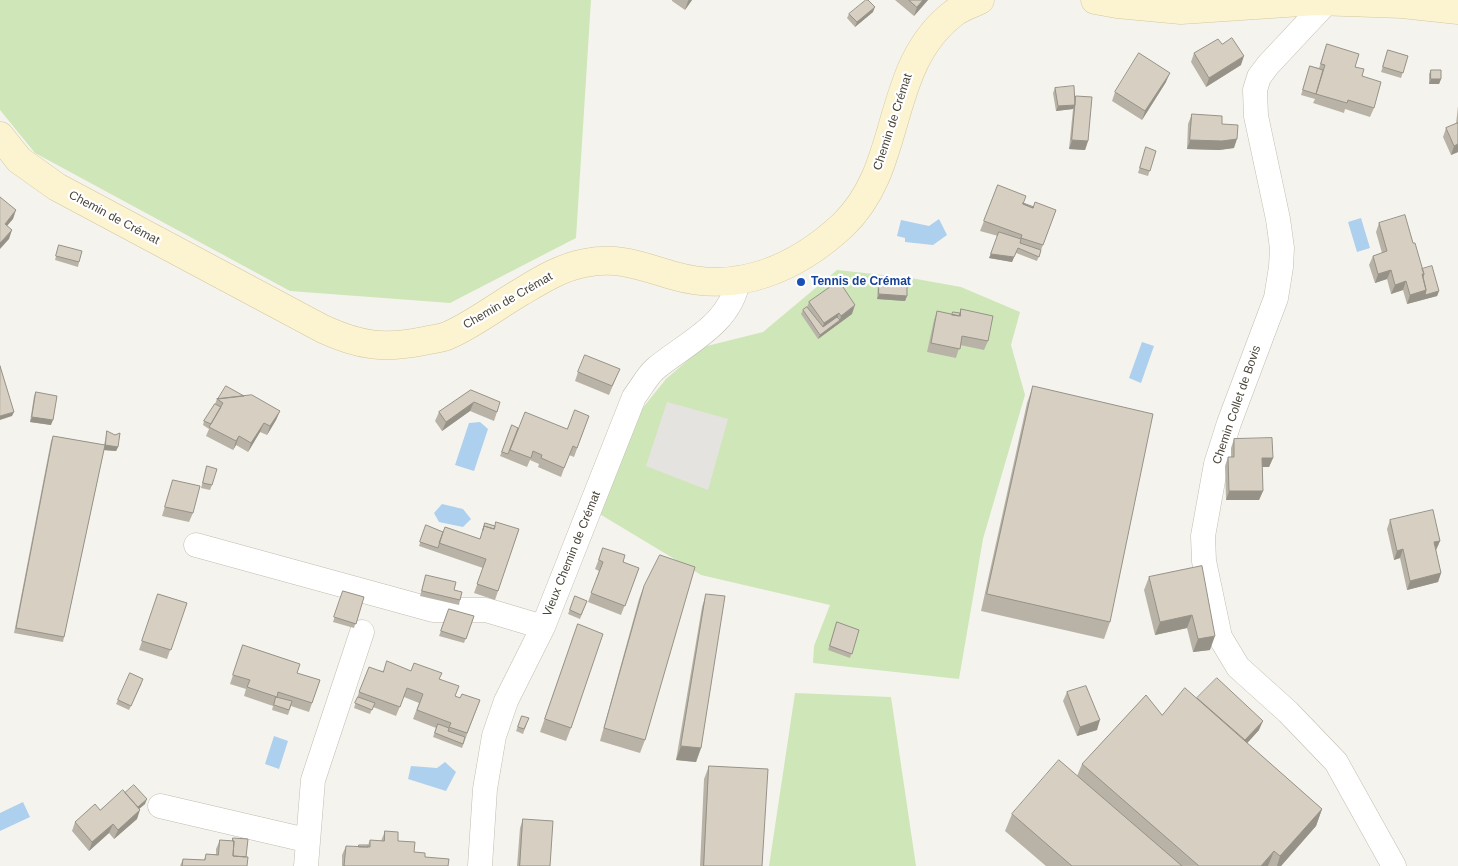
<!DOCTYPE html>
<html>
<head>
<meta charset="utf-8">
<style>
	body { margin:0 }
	canvas { display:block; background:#f5f3ed }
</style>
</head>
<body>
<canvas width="1458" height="866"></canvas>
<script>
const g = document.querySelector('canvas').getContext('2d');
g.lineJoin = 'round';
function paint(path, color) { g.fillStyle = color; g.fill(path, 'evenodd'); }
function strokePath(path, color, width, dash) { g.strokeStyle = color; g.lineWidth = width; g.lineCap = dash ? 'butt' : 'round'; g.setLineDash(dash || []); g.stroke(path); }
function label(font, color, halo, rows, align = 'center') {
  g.font = font + ' Arial,sans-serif'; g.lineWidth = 4.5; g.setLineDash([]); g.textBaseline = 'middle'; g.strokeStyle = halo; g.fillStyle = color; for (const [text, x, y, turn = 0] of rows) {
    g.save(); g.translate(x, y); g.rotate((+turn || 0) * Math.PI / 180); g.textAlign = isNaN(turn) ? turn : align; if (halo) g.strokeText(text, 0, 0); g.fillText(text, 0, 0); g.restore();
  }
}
const green = new Path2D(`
	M0 0H591L576 238 450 303 290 291 35 153 0 110Z
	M837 270 911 278 961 287 1020 312 1011 345 1025 395 983 539 959 679 813 663 814 646 830 605 701 575 598 513 641 410 666 379 703 347 763 332Z
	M795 693 891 697 916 866H769Z`);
const parking = new Path2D(`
	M667 402 728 419 708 490 646 466Z`);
const water = new Path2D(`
	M1361 218 1370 248 1357 252 1348 222Z
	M939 219 947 235 933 245 905 242V238L897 236 901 220 929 226Z
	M1142 342 1154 346 1141 383 1129 378Z
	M480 422 488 429 474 471 455 465 469 423Z
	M442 504 463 509 471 519 463 527 439 522 434 513Z
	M274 736 288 741 279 769 265 764Z
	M445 762 456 772 446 791 408 779 411 766 437 768Z
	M23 802 30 817 0 831V813Z`);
const street = new Path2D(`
	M1327 2 1268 65 1259 77 1255 90 1256 116 1278 219 1282 248 1281 267 1276 298 1229 423 1216 464 1203 536 1204 561 1220 637 1238 667 1288 712 1336 762 1394 866
	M196 545 433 610H486L543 627
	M160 806 306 840
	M306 866 313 780 362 632
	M480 866 485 789 494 736 506 701 543 627 634 397C641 388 647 376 655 369 686 343 730 325 738 281`);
const secondary = new Path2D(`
	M1095 0 1117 4 1181 10 1316 1 1402 4 1458 10
	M0 136 19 160 57 187 323 329C360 346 384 349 424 341 432 339 441 339 449 335 474 324 497 306 521 292 541 280 562 267 585 263 620 256 643 267 675 276 738 294 797 268 843 225 905 166 883 67 954 13 961 7 972 4 980 0`);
const wall = new Path2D(`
	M672 0H692L685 10 672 1Z
	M895 0H928L914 16Z
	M873 12 855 27 847 18 849 14Z
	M1327 44 1355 67 1362 76 1374 108 1370 117 1345 109 1344 113 1313 103 1315 99 1301 95 1310 66 1319 68Z
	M1388 50 1408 56 1401 78 1381 72Z
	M1194 53 1241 65 1206 87 1191 62Z
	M1431 70 1441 79 1439 84H1429V74Z
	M1166 82 1142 120 1112 101 1115 92Z
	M1055 88 1074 101 1076 96 1088 141 1085 150 1069 149 1073 109 1056 111 1053 93Z
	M1458 106V152L1451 155 1443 137 1446 128 1456 124Z
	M1192 114 1222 124 1234 148 1219 150 1187 149 1188 124Z
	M1146 147 1156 151 1148 176 1138 173Z
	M998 185 1023 203 1034 207 1056 210 1037 261 1016 253 1012 262 989 258 998 236 980 231Z
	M1379 223 1413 243 1422 269 1439 291 1437 296 1407 304 1403 290 1391 294 1387 279 1375 283 1369 265 1373 256 1382 253 1376 232Z
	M59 245 79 262 78 267 55 260Z
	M879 280 907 296 905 301 877 299 878 284Z
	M809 302 852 314 818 339 801 314 803 310 807 307Z
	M961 309 988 341 984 350 960 345 956 358 927 352 934 320 937 311 952 315 960 313Z
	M578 372 616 378 609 395 575 381Z
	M1033 386 1110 622 1104 639 981 611 1027 403Z
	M471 390 497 412 494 421 470 411 442 431 435 421 439 412Z
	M36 392 51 425 30 422 34 396Z
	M244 396 280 411 276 420 267 435 260 432 248 452 236 445 233 450 206 436 209 429 203 425 204 421 215 404 217 399Z
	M589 416 574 457 569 455 561 477 538 467 539 464 530 460 527 467 500 456 512 425 518 428 567 429Z
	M107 431 118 447 116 451 104 450 64 637 63 642 14 633 51 441 53 436 104 445Z
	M1234 439 1273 458 1269 467H1262L1263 491 1259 500H1226L1225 466 1228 457H1231V448Z
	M207 466 212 485 210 490 201 488Z
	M173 480 193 513 189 522 162 516Z
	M1390 520 1440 541 1436 550 1441 573 1438 582 1407 590 1400 558 1394 560 1387 529Z
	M485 523 495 526 519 529 495 600 474 593 483 568 419 546 426 525 443 532 480 539Z
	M603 548 623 562 639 568 621 615 588 602 599 571 595 569Z
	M1202 566 1210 650 1193 652 1187 628 1155 635 1144 590 1149 577Z
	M426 575 454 590 460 600 459 605 420 596Z
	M644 586 645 740 640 753 600 741 639 599Z
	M343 591 364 597 354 628 333 622Z
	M158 594 187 603 167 659 139 650Z
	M706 594 701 748 696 762 676 760 702 607Z
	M575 596 587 601 580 619 568 614Z
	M449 609 474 616 464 643 439 636Z
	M837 622 859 630 850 658 828 650Z
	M578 624 571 728 566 741 540 732Z
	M243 645 297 673 320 680 309 712 291 706 288 715 272 710 273 706 244 696 246 689 230 684Z
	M377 670 383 671H411L439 679 455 696 460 698 480 700 462 748 433 737 436 728 413 719 419 703 404 697 396 716 373 707 370 714 354 708 359 692Z
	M142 683 129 710 116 704 118 700Z
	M1067 692 1097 730 1077 736 1063 701Z
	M1197 698 1259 730 1247 743 1322 809 1316 826 1281 866H1046L1005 831 1012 814 1077 776 1082 764 1162 715Z
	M522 716 529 718 523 734 516 731Z
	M709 766 762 866H700L704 779Z
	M125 793 145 804 139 809 137 819 114 839 109 833 89 851 72 831 75 822 100 810Z
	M523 819 550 866H517L520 828Z
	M385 831 414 852 425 857 448 866H342V855L346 846 358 847 368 845 370 840 381 841Z
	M233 838 246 857 247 866H180L183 859 204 860 206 854H216V849L220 840 232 841Z`);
const shadedWall = new Path2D(`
	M689 0H692L685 10 688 1Z
	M923 0H928L914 16 917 7Z
	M875 7 873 12 855 27 857 22Z
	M1244 56 1241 65 1206 87 1209 78Z
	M1170 73 1166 82 1142 120 1145 111Z
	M1431 79H1441L1439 84H1429Z
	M1075 105 1073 109 1056 111 1058 106Z
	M1237 139 1234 148 1219 150 1187 149 1190 140Z
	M1072 140 1088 141 1085 150 1069 149Z
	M1458 144V152L1451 155 1454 146Z
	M16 210 13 219 1 233 5 224Z
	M12 230 9 239 0 249V243Z
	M991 254 1014 257 1012 262 989 258Z
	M1391 270 1387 279 1375 283 1378 274Z
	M1406 281 1403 290 1391 294 1395 285Z
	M1426 290 1439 291 1437 296 1407 304 1410 295Z
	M879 294 907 296 905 301 877 299Z
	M855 305 852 314 818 339 820 335 840 320 841 316Z
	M839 313 836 322 821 332 824 323Z
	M474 402 470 411 442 431 446 422Z
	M280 411 276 420 267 435 270 426Z
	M14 412 12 416 0 420V416Z
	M32 417 53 420 51 425 30 422Z
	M264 423 260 432 248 452 251 443Z
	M239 436 236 445 233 450 236 441Z
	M105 445 118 447 116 451 103 450Z
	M1262 458H1273L1269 467H1259Z
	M1229 491H1263L1259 500H1226Z
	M1440 541 1436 550 1434 542Z
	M1403 549 1400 558 1394 560 1397 551Z
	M1441 573 1438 582 1407 590 1410 581Z
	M1192 615 1187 628 1155 635 1160 622Z
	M1215 636 1210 650 1193 652 1198 639Z
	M1100 720 1097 730 1077 736 1080 727Z
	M1263 721 1259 730 1241 750 1244 741Z
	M681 746 701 748 696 762 676 760Z
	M147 799 145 804 133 814 135 809Z
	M1322 809 1316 826 1281 866H1277L1280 856Z
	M140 810 137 819 114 839 118 830Z
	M113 824 109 833 89 851 92 842Z
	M1274 851 1268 866H1261Z`);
const building = new Path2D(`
	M866 0H868L875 7 857 22 849 14Z
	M909 0H923L917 7Z
	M1232 38 1244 56 1209 78 1194 53 1218 39 1222 44Z
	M1327 44 1359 54 1355 67 1364 69 1362 76 1381 82 1374 108 1348 100 1347 103 1316 94 1325 65 1321 64Z
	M1388 50 1408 56 1403 73 1383 67Z
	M1139 53 1170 73 1145 111 1115 92Z
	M1310 66 1323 70 1316 94 1303 90Z
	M1431 70H1441V79H1431Z
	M1074 86 1075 105 1058 106 1055 88Z
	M1076 96 1092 97 1088 141 1072 140Z
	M1192 114 1222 116V124L1238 125 1237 139 1222 141 1190 140Z
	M1458 123V144L1454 146 1446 128Z
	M1146 147 1156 151 1150 171 1140 168Z
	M998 185 1026 196 1023 204 1033 208 1035 202 1056 210 1043 245 1021 238 1022 235 984 221Z
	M0 197 16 210 5 224 12 230 0 243Z
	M1023 203 1034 207 1033 208 1023 204Z
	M1405 215 1413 243H1415L1424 274H1422L1426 290 1410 295 1406 281 1395 285 1391 270 1378 274 1373 256 1387 251 1379 223Z
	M999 232 1021 239 1020 243 1041 250 1039 257 1018 248 1014 257 991 254Z
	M59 245 82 251 79 262 56 256Z
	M1432 266 1439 291 1425 295 1426 290 1423 277 1424 274 1422 269Z
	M879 280H907V296L879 294Z
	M839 281 855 305 841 316 839 313 824 323 809 302Z
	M807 307 823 327 837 317 840 320 820 335 803 310Z
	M961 309 993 316 988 341 962 336 960 349 931 343 937 311 960 316Z
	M953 312 960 313 959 316 952 315Z
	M585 355 620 369 612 386 578 372Z
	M0 366 14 412 0 416Z
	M226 386 244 396 218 399Z
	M1033 386 1153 414 1110 622 987 594Z
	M471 390 500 402 497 412 474 402 446 422 439 412Z
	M36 392 57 396 53 420 32 417Z
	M252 395 280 411 270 426 264 423 251 443 239 436 236 441 209 427 223 403 217 399Z
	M215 404 221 407 211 424 204 421Z
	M575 410 589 416 577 448 573 446 564 468 541 458 542 455 533 451 531 458 510 450 525 412 567 429Z
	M512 425 518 428 508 454 502 452Z
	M107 431 115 435 120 433 118 447 105 445 64 637 16 628 53 436 105 445Z
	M1272 438 1273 458H1262L1263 491H1229L1228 457H1234V439Z
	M207 466 217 469 212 485 203 483Z
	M173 480 200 486 193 513 165 507Z
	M1433 510 1440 541 1434 542 1441 573 1410 581 1403 549 1397 551 1390 520Z
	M496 522 519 529 498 591 477 584 486 559 439 543 445 527 480 539 484 526 494 529Z
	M485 523 495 526 494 529 484 526 483 530Z
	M426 525 443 532 438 548 420 542Z
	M603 548 625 555 623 562 639 568 625 606 591 593 603 562 599 560Z
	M660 555 695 567 645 740 604 728 644 586Z
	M1202 566 1215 636 1198 639 1192 615 1160 622 1149 577Z
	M426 575 456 582 454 590 462 592 460 600 422 591Z
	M343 591 364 597 356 624 334 617Z
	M158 594 187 603 171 650 142 641Z
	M706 594 725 596 701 748 681 746Z
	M575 596 587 601 581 615 570 610Z
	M449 609 474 616 466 639 441 631Z
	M837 622 859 630 852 654 830 646Z
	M578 624 603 634 571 728 545 719Z
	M243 645 300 664 297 673 320 680 312 703 278 692 277 697 247 687 250 680 233 675Z
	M387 661 411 671 414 663 442 673 439 679 459 686 455 696 460 698 462 694 480 700 467 733 449 727 451 723 417 710 423 694 418 692 407 688 400 707 359 692 369 667 383 672Z
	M130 673 143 679 131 706 118 700Z
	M1217 678 1263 721 1245 740 1197 698Z
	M1086 686 1100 720 1080 727 1067 692Z
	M1185 688 1322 809 1280 856 1274 851 1261 866H1199L1082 764 1146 695 1162 715Z
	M276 697 292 701 289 710 274 705Z
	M358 697 375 703 372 710 355 703Z
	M522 716 529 718 524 729 518 727Z
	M438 724 449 728 448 731 465 737 463 744 435 733Z
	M1059 760 1182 866H1072L1012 814Z
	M709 766 768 769 762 866H704Z
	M134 785 147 799 138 807 125 793Z
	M123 790 140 810 118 830 113 824 92 842 75 822 95 804 100 810Z
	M523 819 553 821 550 866H520Z
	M385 831 398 832V841L415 842 414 852 425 853V857L449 859 448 866H344L346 846 370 847V840L384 841Z
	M233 838 248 839 246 857 233 856 234 841H233Z
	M220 840 234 841 233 856 248 857 247 866H182L183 859 205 860 206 854 218 855Z
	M359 845H368V847H359Z`);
const markers = [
	[801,282,5,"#1a4fb4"]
];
const streetNames = [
	["Chemin de Crémat",893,122,-72],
	["Chemin de Crémat",114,218,28],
	["Chemin de Crémat",508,301,-30],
	["Chemin Collet de Bovis",1237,405,-71],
	["Vieux Chemin de Crémat",572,554,-68]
];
const transitNames = [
	["Tennis de Crémat",811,282]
];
paint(green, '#cfe7b8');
paint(parking, '#e5e3e0');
paint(water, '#add0ee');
strokePath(street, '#c1bcaf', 25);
strokePath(secondary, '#d2c89e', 29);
strokePath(street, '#fff', 24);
strokePath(secondary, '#fcf4d0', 28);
paint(wall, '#b9b3a7');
paint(shadedWall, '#969288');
paint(building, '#d7d0c2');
strokePath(building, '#969288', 1);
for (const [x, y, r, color] of markers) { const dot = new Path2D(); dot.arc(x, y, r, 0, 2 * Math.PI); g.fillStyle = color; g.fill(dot); strokePath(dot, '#fff', 2); }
label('12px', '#4a453a', '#fff', streetNames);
label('bold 12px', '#164399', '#fff', transitNames, 'left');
</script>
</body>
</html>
